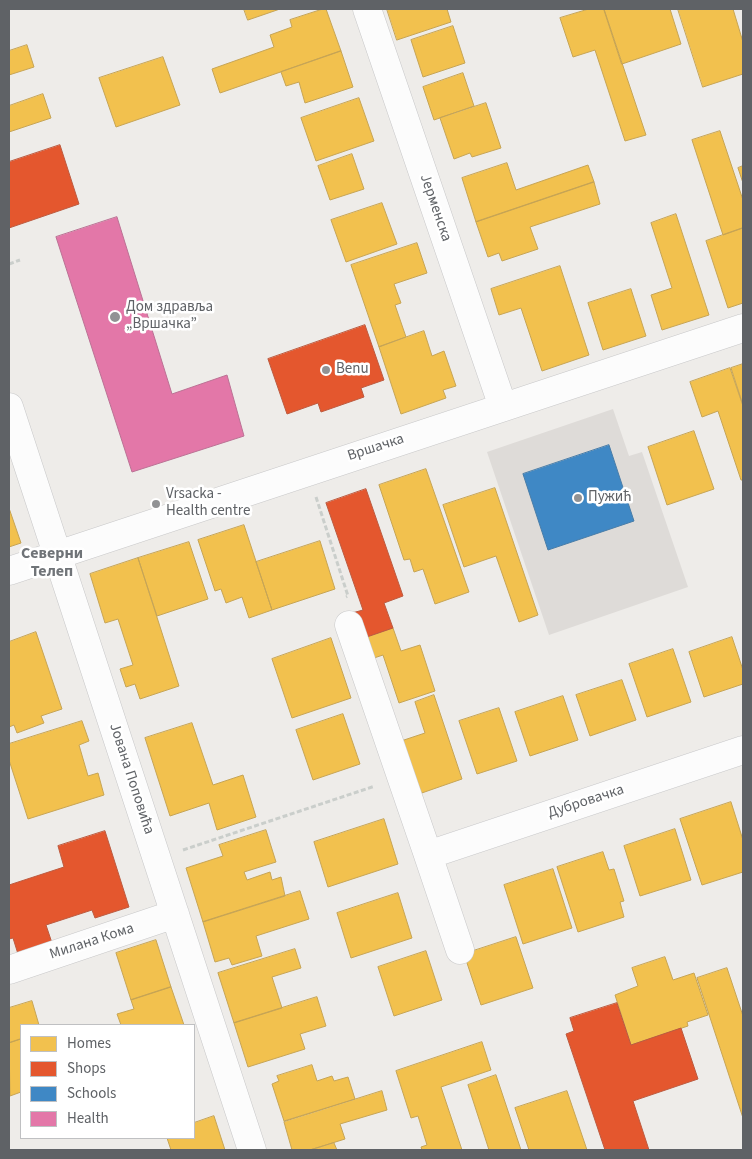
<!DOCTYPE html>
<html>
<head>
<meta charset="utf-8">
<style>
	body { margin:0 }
	#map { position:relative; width:752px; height:1159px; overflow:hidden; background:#eeece9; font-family:"Source Sans 3",sans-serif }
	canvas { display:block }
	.frame { position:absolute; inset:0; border:10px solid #5f6266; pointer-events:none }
	.legend { position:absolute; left:20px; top:1024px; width:175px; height:115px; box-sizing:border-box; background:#fff; border:1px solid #bfc0c2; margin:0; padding:6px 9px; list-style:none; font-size:15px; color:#5f6266 }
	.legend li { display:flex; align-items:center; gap:10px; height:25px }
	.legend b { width:25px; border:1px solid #bfc0c2 }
</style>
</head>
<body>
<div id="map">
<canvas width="752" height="1159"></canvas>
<div class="frame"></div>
<ul class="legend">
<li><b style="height:14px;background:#f2c14e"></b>Homes</li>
<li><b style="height:14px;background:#e4572e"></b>Shops</li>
<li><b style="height:14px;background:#3f88c5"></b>Schools</li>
<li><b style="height:14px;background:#e377a8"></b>Health</li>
</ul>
</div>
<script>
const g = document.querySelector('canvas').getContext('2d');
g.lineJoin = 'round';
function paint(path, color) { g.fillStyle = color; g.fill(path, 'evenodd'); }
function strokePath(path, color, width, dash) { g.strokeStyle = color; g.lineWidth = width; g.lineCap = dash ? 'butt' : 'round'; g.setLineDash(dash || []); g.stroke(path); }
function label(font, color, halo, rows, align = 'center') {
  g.font = font + ' "Source Sans 3",sans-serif'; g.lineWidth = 5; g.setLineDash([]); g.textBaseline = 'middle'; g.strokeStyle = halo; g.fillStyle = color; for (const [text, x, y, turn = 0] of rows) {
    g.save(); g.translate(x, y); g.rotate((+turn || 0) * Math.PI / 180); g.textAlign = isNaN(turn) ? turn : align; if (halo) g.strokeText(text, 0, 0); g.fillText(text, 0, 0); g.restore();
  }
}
const education = new Path2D(`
	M613 409 629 456 642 452 688 587 549 635 487 452Z`);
const homes = new Path2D(`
	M244 9H280L248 20Z
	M323 9H326L341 51 220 93 212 69 274 47 270 35 292 27 290 20Z
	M387 9H447L451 22 397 40Z
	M589 9H604L646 135 625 141 595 50 573 57 560 18Z
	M604 9H670L681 44 622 64Z
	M678 9H733L743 42V74L703 87Z
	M453 26 465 63 423 77 411 40Z
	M27 45 34 67 9 75V51Z
	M341 51 353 87 305 103 299 82 286 86 281 72Z
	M163 57 180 105 116 127 99 78Z
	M463 73 474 106 434 120 423 87Z
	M43 94 51 118 9 132V106Z
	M359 98 374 141 316 161 301 118Z
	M486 103 501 148 472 157 470 153 454 159 440 118Z
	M720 131 743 200V228L723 235 692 140Z
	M352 154 364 189 330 200 318 166Z
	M507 163 516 190 588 165 594 182 476 222 462 178Z
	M743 166V183L738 168Z
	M594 182 600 204 530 227 538 249 502 261 499 253 488 257 476 222Z
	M382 203 397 244 346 262 331 220Z
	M676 214 709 315 662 330 651 295 672 288 651 223Z
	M743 228V303L728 308 706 241Z
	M417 243 427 273 394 284 401 303 395 305 406 337 379 347 351 265Z
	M560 266 589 355 542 371 521 308 499 315 491 289Z
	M631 289 646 336 603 350 588 303Z
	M424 331 432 356 444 351 456 386 443 390 446 398 401 414 379 347Z
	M743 364V405L731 368Z
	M730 368 743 406V480H741L718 411 702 417 690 382Z
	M694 431 714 489 667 505 648 447Z
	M426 469 469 592 435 604 423 569 414 572 410 559 404 560 379 485Z
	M495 488 538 615 519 622 496 556 464 567 443 505Z
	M9 508 21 543 9 547Z
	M244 525 272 610 249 618 242 597 226 603 221 589 215 591 198 540Z
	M320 541 335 589 272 610 256 562Z
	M189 542 208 599 157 616 138 558Z
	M138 558 179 686 140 699 135 684 126 687 120 669 133 665 118 619 105 623 90 574Z
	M393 628 401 651 420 645 435 691 399 703 383 655 368 660 361 639Z
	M36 632 62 709 41 716 44 723 17 733 14 725 9 727V642Z
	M732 637 743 670V684L704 697 689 652Z
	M331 638 351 698 292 718 272 659Z
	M673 649 691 702 647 717 629 664Z
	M622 680 636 720 590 736 576 695Z
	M434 695 462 779 416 795 398 742 425 733 415 702Z
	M563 696 578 740 530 756 515 712Z
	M499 708 517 761 477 774 459 721Z
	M343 714 360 764 313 780 296 730Z
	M82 721 89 741 79 745 88 776 98 773 104 795 28 819 9 760V744Z
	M192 723 213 785 243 775 256 817 217 830 209 803 170 816 145 738Z
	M731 802 743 840V872L702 885 680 819Z
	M384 819 398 864 328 887 314 842Z
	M675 829 691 880 640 896 624 846Z
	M266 830 276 862 244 872 247 880 270 872 272 880 281 877 285 896 203 922 186 868 223 856 219 845Z
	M603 852 609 870 614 869 624 901 620 902 624 917 578 932 557 867Z
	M553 869 572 928 523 944 504 885Z
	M300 891 309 919 256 936 262 956 232 965 229 958 215 962 203 922Z
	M398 893 412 938 351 958 337 913Z
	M516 937 533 988 481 1005 464 954Z
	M156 940 171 987 131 1000 116 953Z
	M295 949 301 968 272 977 282 1008 234 1023 218 973Z
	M426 951 442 1000 394 1016 378 967Z
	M665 957 673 980 694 973 708 1015 687 1022 688 1026 631 1045 615 995 638 986 632 968Z
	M727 968 743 1016V1118L697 978Z
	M171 987 184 1025H121L117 1014 134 1009 131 1000Z
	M317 997 326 1026 300 1034 305 1049 248 1067 234 1023Z
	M32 1001 39 1025H21V1039L9 1043V1008Z
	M21 1039V1092L10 1096 9 1043Z
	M482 1042 491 1070 441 1087 462 1150H422L421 1147 427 1145 418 1116 411 1118 396 1071Z
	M312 1065 317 1081 332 1076 334 1081 348 1077 355 1099 284 1121 272 1084 279 1081 277 1076Z
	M496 1075 521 1150H489L468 1085Z
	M382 1091 387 1110 340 1124 345 1139 310 1150H292L284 1122Z
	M567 1091 587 1150H529L515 1108Z
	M214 1116 225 1150H171L167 1138H194V1123Z
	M334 1143 337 1150H310Z`);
const shops = new Path2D(`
	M60 145 79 204 9 228V162Z
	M365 325 384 380 361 388 364 397 321 412 318 403 287 414 268 359Z
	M366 489 403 596 384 603 393 628 361 639 352 613 363 610 326 503Z
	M105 831 129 907 95 918 92 910 46 925 52 943 18 954 13 938 9 939V885L64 867 58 846Z
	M617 1003 631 1045 681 1028 698 1079 633 1101 649 1150H605L566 1034 574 1031 570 1018Z`);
const schools = new Path2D(`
	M609 445 634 521 548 550 523 474Z`);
const health = new Path2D(`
	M117 217 172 394 227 375 244 436 132 472 56 237Z`);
const path = new Path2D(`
	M9 264 20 260
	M316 497 348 596 346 597
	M183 850 375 786`);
const minor = new Path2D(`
	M367 9 503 407
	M9 407 252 1150
	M9 571 743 328
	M349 625 428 855 743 750
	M428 855 460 950
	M9 970 175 914`);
const markers = [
	[115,317,6,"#919294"],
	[326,370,5,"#919294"],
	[578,498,5,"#919294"],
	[156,504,5,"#919294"]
];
const streetNames = [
	["Јерменска",435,208,71],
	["Вршачка",376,448,-18],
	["Јована Поповића",131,779,72],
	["Дубровачка",586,802,-18],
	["Милана Кома",92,942,-18]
];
const poiNames = [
	["Дом здравља",126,308],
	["„Вршачка”",126,325],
	["Benu",336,370],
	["Vrsacka -",166,495],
	["Health centre",166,512],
	["Пужић",588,498]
];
const neighbourhoodNames = [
	["Северни",52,554],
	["Телеп",52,572]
];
paint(education, '#dedbd8');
paint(homes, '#f2c14e');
strokePath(homes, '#c6a455', 1);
paint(shops, '#e4572e');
strokePath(shops, '#bc5a3f', 1);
paint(schools, '#3f88c5');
strokePath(schools, '#497da8', 1);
paint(health, '#e377a8');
strokePath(health, '#bb7194', 1);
strokePath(minor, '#c8c8c9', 29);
strokePath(path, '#cacecb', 3, [5, 2.5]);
strokePath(minor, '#fcfcfc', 28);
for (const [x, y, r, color] of markers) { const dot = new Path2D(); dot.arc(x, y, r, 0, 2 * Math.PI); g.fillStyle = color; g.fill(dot); strokePath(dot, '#fff', 2); }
label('15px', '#5f6266', '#fff', streetNames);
label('15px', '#5f6266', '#fff', poiNames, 'left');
label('bold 16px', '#707478', '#fff', neighbourhoodNames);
</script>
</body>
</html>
